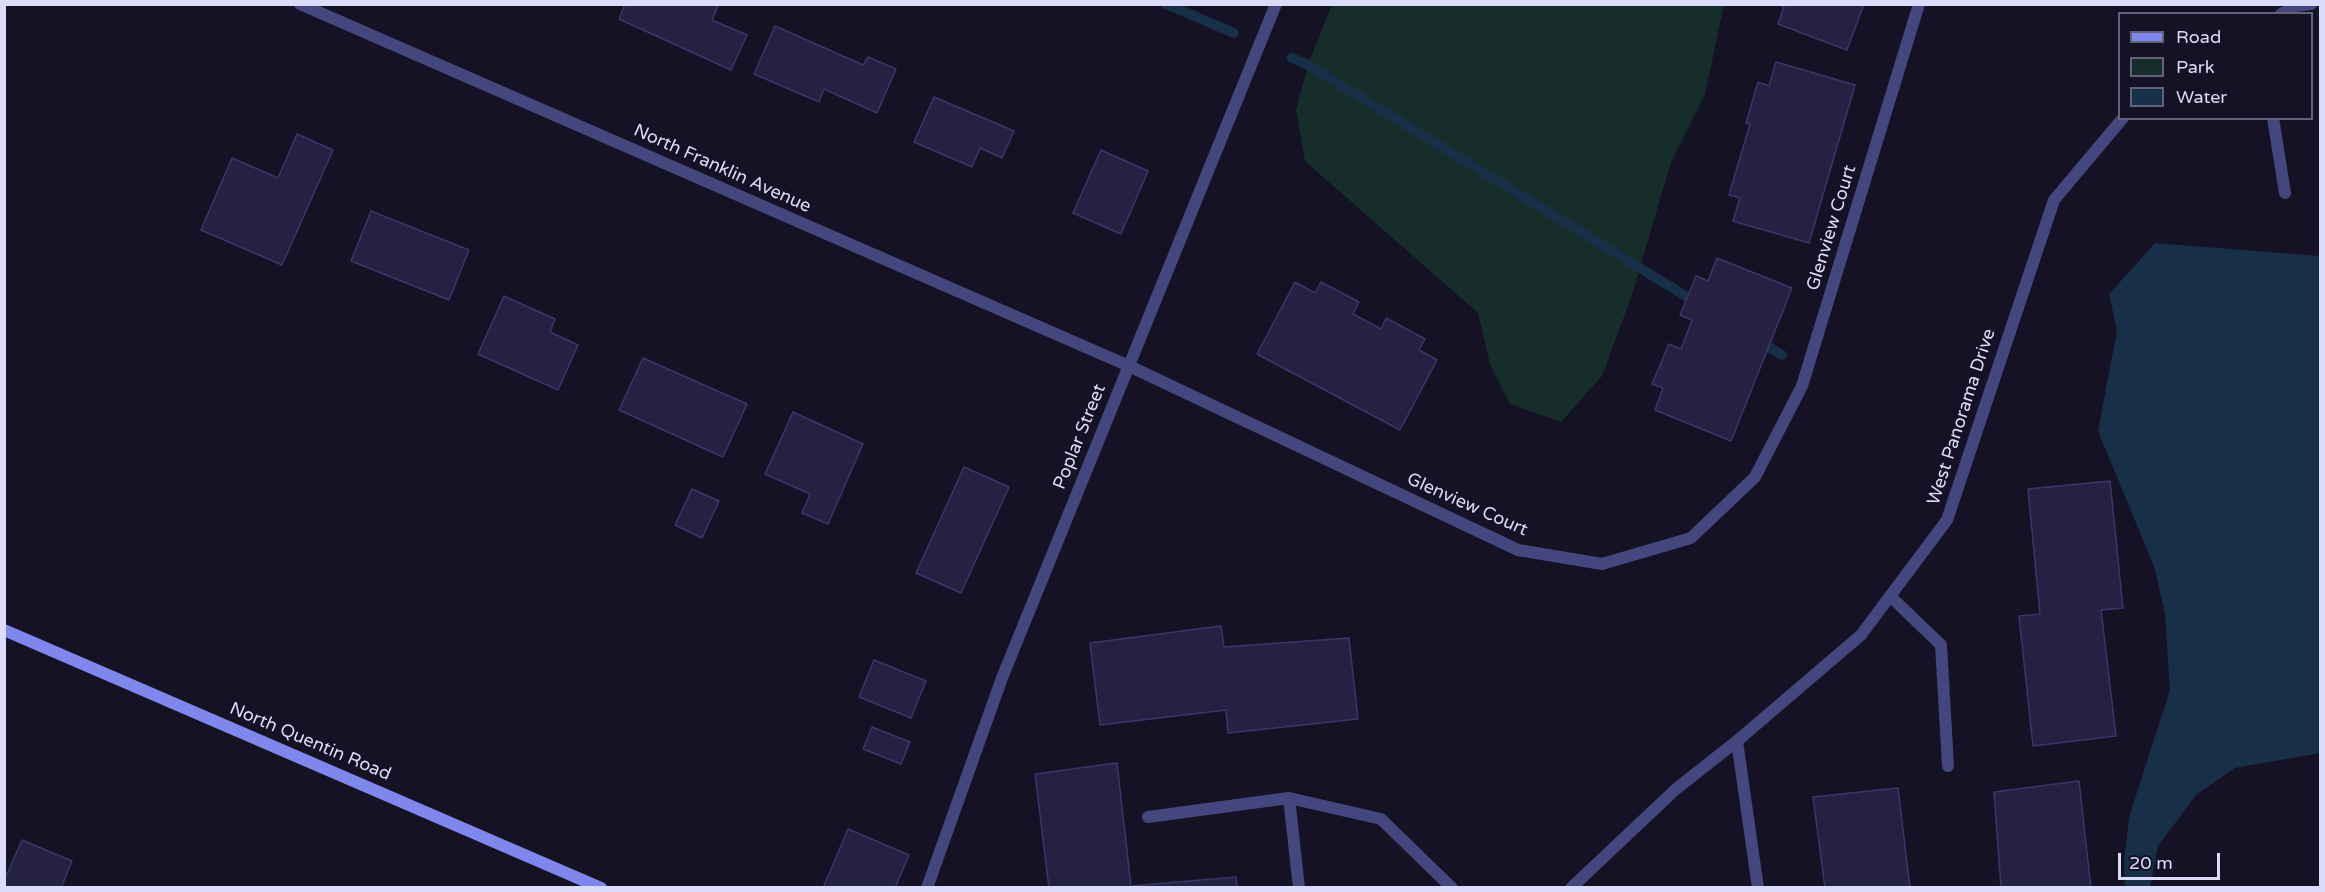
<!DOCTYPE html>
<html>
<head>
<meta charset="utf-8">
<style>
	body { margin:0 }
	#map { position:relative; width:2325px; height:892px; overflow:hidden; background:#141224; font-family:"Varela Round",sans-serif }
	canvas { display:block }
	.frame { position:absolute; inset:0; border:6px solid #dbdbfa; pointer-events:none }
	.legend { position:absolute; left:2118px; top:12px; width:195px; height:108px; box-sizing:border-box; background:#141224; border:2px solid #64627a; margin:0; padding:8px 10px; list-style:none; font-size:18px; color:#dbdbfa }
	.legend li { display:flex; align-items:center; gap:12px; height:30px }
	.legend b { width:30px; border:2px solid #64627a }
	.scale { position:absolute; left:2118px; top:853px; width:102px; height:27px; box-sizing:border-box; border:3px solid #dbdbfa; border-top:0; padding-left:8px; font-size:18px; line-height:21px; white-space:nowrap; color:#dbdbfa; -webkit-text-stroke:4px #141224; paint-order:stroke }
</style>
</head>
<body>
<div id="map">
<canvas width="2325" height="892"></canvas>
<div class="frame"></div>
<ul class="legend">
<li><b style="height:8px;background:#7f87ed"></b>Road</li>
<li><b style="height:16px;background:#162d2a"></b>Park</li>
<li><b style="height:16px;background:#182f48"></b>Water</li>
</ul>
<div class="scale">20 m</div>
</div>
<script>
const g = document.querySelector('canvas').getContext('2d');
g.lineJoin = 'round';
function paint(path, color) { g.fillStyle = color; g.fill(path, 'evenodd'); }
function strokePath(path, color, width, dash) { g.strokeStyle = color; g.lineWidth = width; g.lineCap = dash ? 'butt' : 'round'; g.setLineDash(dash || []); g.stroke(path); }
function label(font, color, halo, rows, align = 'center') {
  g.font = font + ' "Varela Round",sans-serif'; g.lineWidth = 4.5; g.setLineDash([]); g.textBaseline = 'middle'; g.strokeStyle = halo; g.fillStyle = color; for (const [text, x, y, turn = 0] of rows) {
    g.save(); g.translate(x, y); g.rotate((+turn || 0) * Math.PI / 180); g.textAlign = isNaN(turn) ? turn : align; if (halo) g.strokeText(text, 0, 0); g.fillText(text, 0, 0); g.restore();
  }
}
const green = new Path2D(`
	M1332 4 1724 5 1705 94 1671 162 1632 295 1602 376 1561 422 1510 404 1490 364 1478 313 1305 161 1296 110 1308 65Z`);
const water = new Path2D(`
	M2155 243 2320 256V753L2235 768 2196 795 2158 846 2150 887 2125 888 2124 862 2129 817 2170 690 2165 614 2155 569 2098 431 2117 331 2109 294Z`);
const stream = new Path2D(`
	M1166 4 1234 33
	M1292 58 1308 65 1697 303
	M1757 340 1782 355`);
const building = new Path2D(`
	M625 4H719L712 20 747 35 731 70 619 19Z
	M1778 4H1864L1847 50 1778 24 1784 7Z
	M775 26 863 65 868 57 896 69 877 113 824 89 819 102 754 74Z
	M1776 62 1855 85 1809 243 1733 221 1740 198 1729 195 1750 124 1746 123 1758 82 1769 86Z
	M934 97 1014 131 1002 158 980 148 972 167 914 142Z
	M297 134 333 150 282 265 201 230 232 158 278 178Z
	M1101 150 1148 171 1121 234 1073 213Z
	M371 211 469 250 449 300 351 261Z
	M1717 258 1792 288 1731 441 1655 410 1663 388 1652 384 1669 344 1681 349 1692 320 1680 315 1696 276 1708 281Z
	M1295 282 1315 293 1321 282 1359 302 1353 314 1381 329 1386 318 1425 339 1419 350 1437 360 1400 430 1257 354Z
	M504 296 555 319 550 332 578 345 558 390 478 354Z
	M643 358 747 404 723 457 619 410Z
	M793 412 863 444 828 524 802 513 810 494 765 474Z
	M964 467 1009 487 961 593 916 573Z
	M2110 481 2123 608 2101 610 2116 736 2033 746 2019 616 2040 614 2028 489Z
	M692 489 719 501 702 538 675 525Z
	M1221 626 1224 647 1349 638 1358 719 1228 733 1226 710 1100 725 1090 643Z
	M874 660 926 681 911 718 859 697Z
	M872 727 910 742 901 764 863 749Z
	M1117 763 1131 886 1236 877 1237 888H1049L1035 774Z
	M2079 781 2091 888H2001L1994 792Z
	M1898 788 1910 888H1825L1813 797Z
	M848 829 909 855 895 888H823Z
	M22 840 72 861 61 888H4V881Z`);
const lane = new Path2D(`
	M2273 118 2285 193
	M1890 596 1941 645 1948 766
	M1737 741 1758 888
	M1289 798 1299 888
	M1148 817 1289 798 1381 819 1452 888`);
const street = new Path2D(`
	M300 4 1129 366 1518 550 1602 564 1691 538 1755 477 1802 386 1919 4
	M2281 14 2296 6 2311 4
	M927 888 1002 678 1276 4
	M1571 888 1676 789 1737 741 1861 635 1947 520 2054 200 2123 118`);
const secondary = new Path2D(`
	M4 630 601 888`);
const streetNames = [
	["North Franklin Avenue",722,169,24],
	["Glenview Court",1832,228,-73],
	["West Panorama Drive",1962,417,-72],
	["Poplar Street",1080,437,-68],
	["Glenview Court",1467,505,24],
	["North Quentin Road",310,742,23]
];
paint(green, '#162d2a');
paint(water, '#182f48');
strokePath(stream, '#182f48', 10);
paint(building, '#242142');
strokePath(building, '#3b366b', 1.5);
strokePath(lane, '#44477d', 12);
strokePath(street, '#44477d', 12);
strokePath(secondary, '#7f87ed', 12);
label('18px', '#dbdbfa', '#141224', streetNames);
</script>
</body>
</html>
